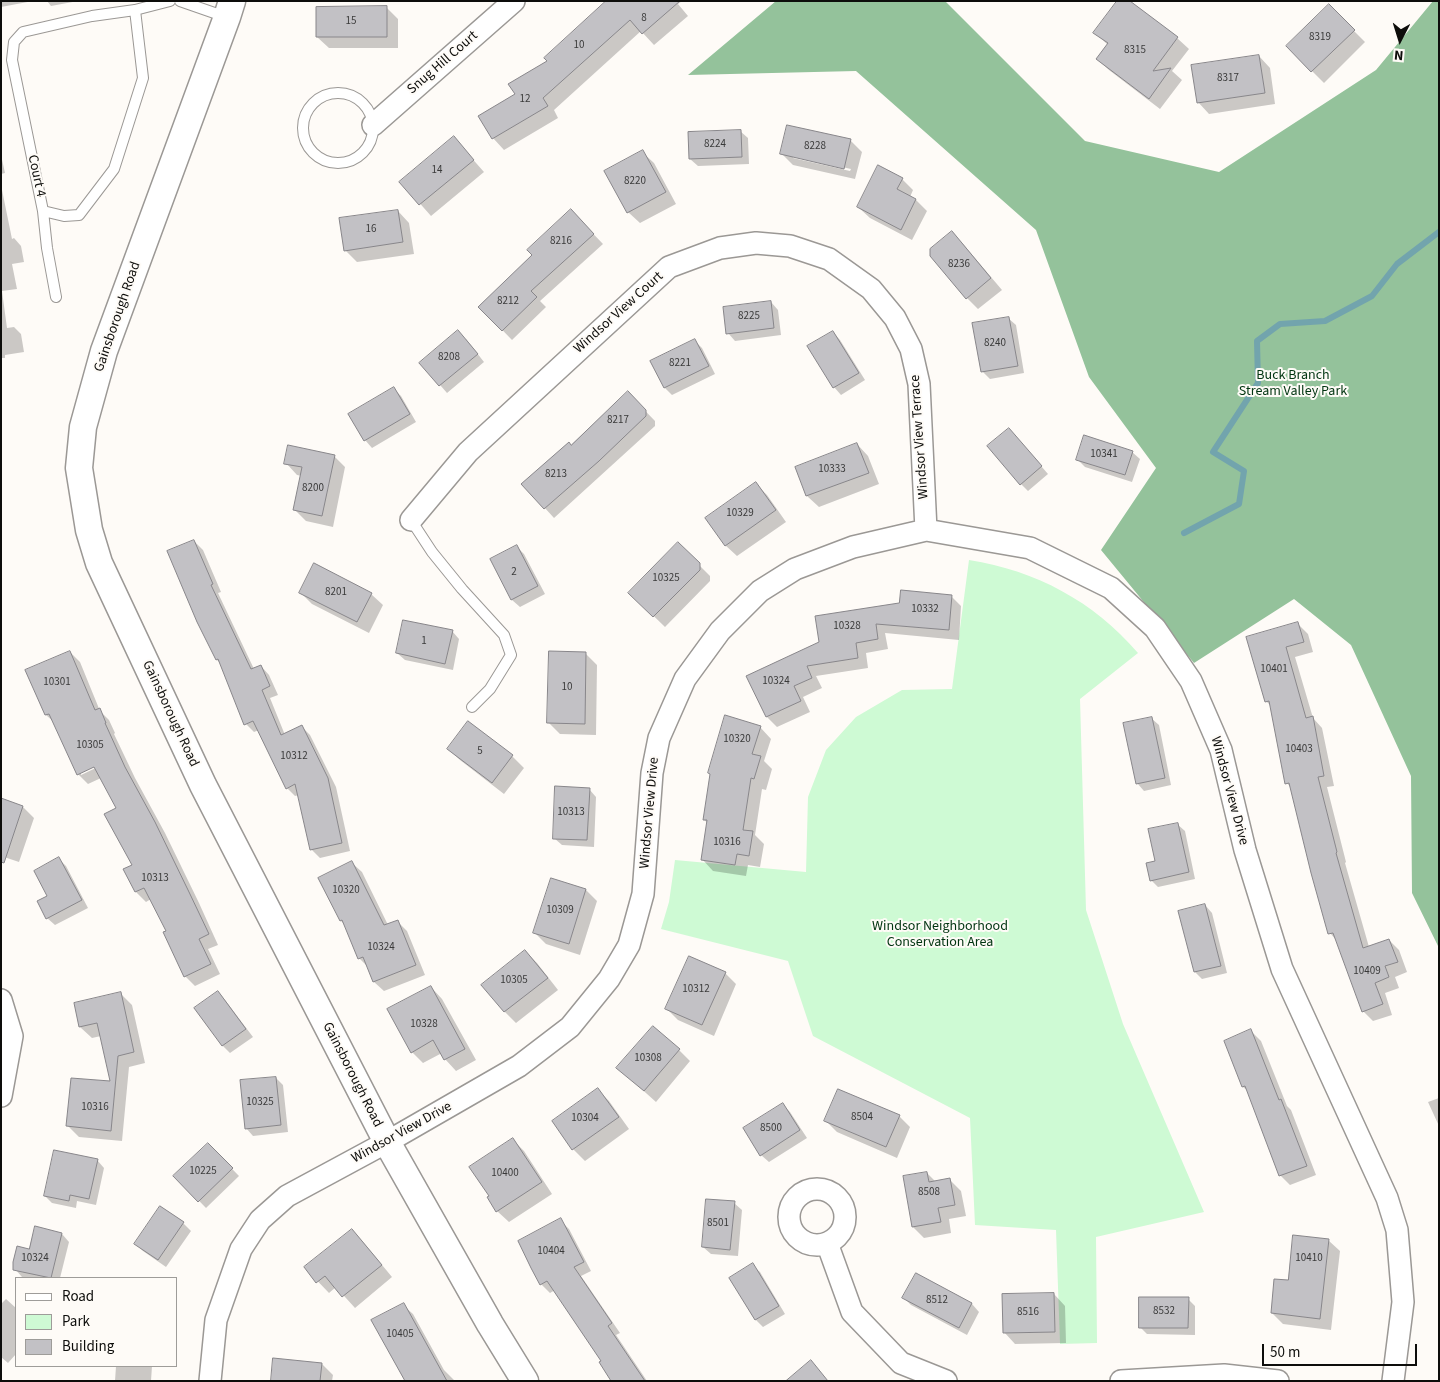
<!DOCTYPE html>
<html>
<head>
<meta charset="utf-8">
<style>
	body { margin:0 }
	#map { position:relative; width:1440px; height:1382px; overflow:hidden; background:#fefbf7; font-family:"Source Sans 3",sans-serif }
	canvas { display:block }
	.frame { position:absolute; inset:0; border:2px solid #0d0d0b; pointer-events:none }
	.legend { position:absolute; left:15px; top:1277px; width:162px; height:90px; box-sizing:border-box; background:#fefbf7; border:1px solid #9e9c99; margin:0; padding:6px 9px; list-style:none; font-size:15px; color:#0d0d0b }
	.legend li { display:flex; align-items:center; gap:10px; height:25px }
	.legend b { width:25px; border:1px solid #9e9c99 }
	.north { position:absolute; left:1375px; top:15px; width:50px; height:50px; -webkit-text-stroke:4px #fefbf7; paint-order:stroke; rotate:185deg; font-size:14px; font-weight:700; line-height:20px; text-align:center; color:#0d0d0b }
	.north::after { content:''; display:block; margin:auto; width:18px; height:22px; background:#0d0d0b; clip-path:polygon(50% 0,100% 100%,50% 72%,0 100%) }
	.scale { position:absolute; left:1262px; top:1344px; width:155px; height:22px; box-sizing:border-box; border:2px solid #0d0d0b; border-top:0; padding-left:6px; font-size:15px; line-height:18px; white-space:nowrap; color:#0d0d0b; -webkit-text-stroke:4px #fefbf7; paint-order:stroke }
</style>
</head>
<body>
<div id="map">
<canvas width="1440" height="1382"></canvas>
<div class="frame"></div>
<ul class="legend">
<li><b style="height:6px;background:#fff"></b>Road</li>
<li><b style="height:14px;background:#cefad4"></b>Park</li>
<li><b style="height:14px;background:#c2c1c5"></b>Building</li>
</ul>
<div class="north">N</div>
<div class="scale">50 m</div>
</div>
<script>
const g = document.querySelector('canvas').getContext('2d');
g.lineJoin = 'round';
function paint(path, color) { g.fillStyle = color; g.fill(path, 'evenodd'); }
function strokePath(path, color, width, dash) { g.strokeStyle = color; g.lineWidth = width; g.lineCap = dash ? 'butt' : 'round'; g.setLineDash(dash || []); g.stroke(path); }
function label(font, color, halo, rows, align = 'center') {
  g.font = font + ' "Source Sans 3",sans-serif'; g.lineWidth = 4; g.setLineDash([]); g.textBaseline = 'middle'; g.strokeStyle = halo; g.fillStyle = color; for (const [text, x, y, turn = 0] of rows) {
    g.save(); g.translate(x, y); g.rotate((+turn || 0) * Math.PI / 180); g.textAlign = isNaN(turn) ? turn : align; if (halo) g.strokeText(text, 0, 0); g.fillText(text, 0, 0); g.restore();
  }
}
const green = new Path2D(`
	M969 560C1037 571 1093 601 1138 653L1080 699 1086 910 1123 1024 1204 1212 1096 1237 1097 1343 1060 1344 1056 1230 975 1225 970 1118 813 1036 788 961 661 929 669 902 675 860 806 872 808 797 826 750 856 717 902 690 952 689Z`);
const forest = new Path2D(`
	M776 1H945L1085 141 1219 172 1376 70 1433 1H1439V948L1412 893 1411 776 1351 645 1294 599 1194 663 1101 550 1156 468 1089 377 1036 230 856 71 688 75Z`);
const shadow = new Path2D(`
	M1 1H33L1 7Z
	M47 1H78L51 6Z
	M610 1H682L678 4 688 16 654 45 641 31 554 110 558 118 504 150 493 138 516 95Z
	M1329 6 1365 42 1324 83 1287 46Z
	M386 7 398 19V48H329L317 37Z
	M1095 33 1177 38 1189 49 1172 71 1182 80 1160 109 1109 70 1097 59 1108 45Z
	M1259 56 1270 68 1275 104 1209 114 1198 102Z
	M740 131 748 138 749 164 698 166 690 159Z
	M454 138 484 172 431 216 401 182Z
	M850 140 862 152 855 179 793 165 782 154ZM793 156 851 169 850 171 793 158Z
	M642 152 654 163 676 204 640 223 628 212Z
	M1 155 5 173 1 174Z
	M902 179 913 190 910 197 916 200 927 211 912 240 870 218 858 207Z
	M1 185 12 239 14 238 21 246 24 262 12 264 17 289 2 291 7 328 14 327 21 334 24 352 5 355V358H1Z
	M398 211 409 223 414 254 357 262 345 250Z
	M581 221 603 244 540 301 546 307 512 340 480 307Z
	M952 233 963 244 1002 290 978 309 967 298Z
	M771 302 778 310 781 335 735 341 728 333Z
	M1008 318 1016 325 1024 373 990 379 983 372 974 324Z
	M833 332 840 340 865 380 841 395 834 387Z
	M466 339 484 362 447 393 421 363Z
	M695 341 702 348 715 374 672 395 665 388Z
	M394 389 401 396 416 422 372 448 365 440Z
	M628 393 655 421V426L554 518 523 484 571 446Z
	M1016 437 1048 474 1028 491 1021 484Z
	M857 444 868 456 879 484 819 507 807 496 797 468Z
	M1132 452 1140 459 1132 482 1085 467 1077 459Z
	M334 456 345 467 333 527 306 521 295 510 302 476 297 475 286 463Z
	M756 484 767 495 786 522 737 556 725 545Z
	M194 541 203 550 221 592 218 593 254 669 261 666 269 675 278 695 270 698 285 735 302 727 310 735 336 787 350 851 320 858 311 849 299 795 295 796 287 788 259 730 254 732 246 724 221 664 217 660Z
	M678 544 710 576V581L665 627 630 593Z
	M517 547 524 554 545 594 520 607 512 600 491 560Z
	M301 593 371 594 383 605 369 633 312 604Z
	M951 596 961 606 959 640 885 633 888 649 866 653 868 668 816 676 822 688 803 697 810 712 777 727 767 717 748 676 901 604Z
	M1298 624 1308 634 1313 652 1295 657 1313 718 1322 728 1334 786 1327 787 1346 862 1345 863 1369 947 1389 940 1399 950 1407 972 1395 977 1399 988 1385 993 1392 1015 1373 1021 1363 1011 1337 941 1330 933 1291 788 1287 783 1272 707 1266 701 1248 638Z
	M452 631 459 639 453 670 405 660 397 653Z
	M70 652 80 662 100 711 109 720 115 733 114 734 135 778 165 833 199 903 218 945 208 949 220 974 195 986 185 976 167 931 151 899 146 902 136 892 134 865 118 808 101 778 88 784 78 774 55 723 46 715 27 671ZM99 764 100 766 81 775V772Z
	M586 654 597 665 596 735 560 734 549 723Z
	M1151 718 1159 725 1171 785 1144 791 1137 783Z
	M469 723 512 756 524 768 504 794 460 760 448 749Z
	M760 727 771 739 764 761 772 769 766 790 762 789 755 835 764 844 760 867 748 865 746 876 713 871 702 859 708 823 704 820Z
	M589 789 596 797 594 847 562 845 554 838Z
	M1 800 23 807 34 818 19 862 1 856Z
	M1177 824 1185 831 1195 879 1158 887 1151 880Z
	M59 859 66 866 88 908 55 925 47 918 49 896Z
	M352 863 362 872 388 925 397 921 407 931 425 975 384 991 374 982 369 968 359 958 345 925 341 921Z
	M586 890 597 901 580 955 546 944 535 933Z
	M1205 905 1212 913 1227 973 1202 979 1195 972Z
	M525 951 537 963 558 990 516 1023 504 1011Z
	M725 973 736 984 714 1036 678 1020 667 1009Z
	M431 987 442 999 476 1060 456 1071 445 1059 442 1053 423 1063 412 1052Z
	M218 992 225 1000 253 1037 230 1053 223 1046 196 1009Z
	M121 994 132 1005 145 1063 129 1067 122 1141 79 1137 68 1126 112 1083 101 1036 92 1038 80 1027 75 1004Z
	M1251 1031 1261 1041 1287 1106 1291 1110 1316 1175 1290 1185 1280 1175 1248 1091 1243 1087Z
	M679 1050 690 1061 656 1102 618 1068Z
	M276 1078 283 1085 288 1132 253 1136 246 1128Z
	M598 1090 609 1101 629 1129 585 1161 573 1149 554 1122Z
	M1439 1098V1126L1428 1102Z
	M782 1104 790 1112 807 1138 769 1162 761 1155Z
	M899 1116 910 1127 897 1158 837 1132 826 1121Z
	M513 1140 524 1151 552 1194 509 1222 497 1211Z
	M208 1144 239 1176 206 1208 175 1176Z
	M97 1160 104 1168 96 1205 77 1201 76 1208 52 1203 45 1196Z
	M927 1173 936 1182 950 1180 961 1191 966 1216 949 1219 951 1233 924 1238 913 1227Z
	M734 1203 742 1210 738 1256 711 1254 703 1247Z
	M161 1208 183 1223 191 1231 166 1267 143 1251 136 1244Z
	M560 1220 569 1229 591 1271 581 1276 620 1333 616 1335 647 1381H612L603 1361 555 1290 550 1293 541 1284Z
	M36 1228 62 1234 69 1242 60 1278H29L22 1277 15 1269 30 1251Z
	M352 1230 363 1242 392 1277 355 1308 336 1287 329 1293 305 1268Z
	M1328 1240 1340 1251 1331 1330 1283 1324 1272 1313 1289 1282Z
	M752 1265 760 1272 785 1314 763 1327 756 1320 731 1278Z
	M916 1275 972 1304 979 1312 967 1335 911 1305 904 1298Z
	M1054 1294 1065 1306 1066 1343 1015 1344 1004 1332Z
	M6 1299 16 1308V1354L8 1363 1 1357V1304Z
	M1188 1299 1195 1306V1335L1147 1334 1140 1327Z
	M403 1305 413 1314 444 1370 455 1381H411Z
	M322 1364 333 1375 332 1381H273Z
	M116 1366H152L151 1381H115Z`);
const stream = new Path2D(`
	M1184 533 1239 504 1244 471 1213 452 1258 383 1257 341 1280 324 1325 321 1372 296 1397 264 1439 232`);
const building = new Path2D(`
	M606 1H680L642 34 630 20 543 98 548 106 492 139 478 116 515 94 508 84 547 61 544 58Z
	M1117 1H1130L1178 37 1153 71 1171 68 1149 99 1096 59 1108 43 1093 33Z
	M1329 4 1355 30 1311 72 1286 46Z
	M387 6V37H316V7Z
	M1259 55 1265 93 1197 103 1191 65Z
	M787 125 851 139 844 169 780 154Z
	M741 130 742 157 689 159 688 132Z
	M454 136 474 160 419 205 399 182Z
	M643 150 666 192 627 213 604 171Z
	M878 165 903 178 897 189 916 199 901 230 857 207Z
	M571 209 594 234 531 291 537 297 502 331 478 307 532 255 527 250Z
	M398 210 403 242 344 251 339 218Z
	M952 231 991 278 966 299 930 256V249Z
	M771 301 774 328 726 334 723 307Z
	M1009 317 1018 366 981 372 972 323Z
	M458 330 478 354 439 386 419 363Z
	M833 331 859 373 833 388 807 346Z
	M695 339 709 366 664 388 650 361Z
	M394 387 410 414 364 441 348 414Z
	M628 391 646 410V416L599 461 544 509 521 484 569 442 571 445Z
	M1009 428 1042 466 1020 485 987 446Z
	M1084 435 1133 451 1125 475 1076 460Z
	M857 443 869 473 806 496 795 467Z
	M288 445 335 455 322 516 293 510 302 467 284 464Z
	M756 482 776 510 725 546 705 518Z
	M194 540 213 584 211 585 251 669 261 665 270 686 262 690 281 735 302 725 328 778 342 843 310 850 295 784 286 789 253 721 244 725 218 659 216 660 197 622 167 551Z
	M678 542 700 563V570L653 617 628 593Z
	M517 545 538 586 511 600 490 559Z
	M314 563 372 593 357 622 299 593Z
	M901 590 952 595 949 630 876 624 878 639 856 643 858 658 807 666 812 678 794 686 801 701 766 717 746 676 819 642 815 616 899 603Z
	M403 620 453 630 445 664 396 653Z
	M1298 622 1304 642 1286 647 1306 718 1313 716 1324 776 1318 777 1337 852 1336 853 1363 948 1389 939 1398 962 1385 966 1389 977 1375 983 1383 1004 1362 1012 1333 933 1328 934 1311 873 1289 783 1285 784 1269 701 1265 702 1246 637Z
	M70 651 95 710 100 708 106 723H105L125 767 155 822 189 892 209 934 199 939 211 964 184 977 163 932 166 931 144 888 135 892 123 869 132 865 104 814 116 808 94 767 77 775 49 714 45 715 25 670Z
	M549 651 586 652 585 724 547 723Z
	M725 715 761 726 752 754 761 756 754 779 751 778 743 830 753 831 749 856 737 854 735 865 701 860 707 820H703L710 774 708 773Z
	M1152 717 1165 778 1136 784 1123 723Z
	M468 721 513 755 492 783 447 749Z
	M555 786 590 788 587 840 553 839Z
	M1 798 23 806 4 863 1 862Z
	M1178 823 1189 872 1150 881 1146 863 1155 861 1148 829Z
	M59 857 82 900 46 919 37 901 47 896 34 871Z
	M352 861 384 925 398 920 416 965 373 982 363 957 358 959 342 920 340 921 318 878Z
	M551 878 586 889 569 944 533 933Z
	M1205 904 1221 966 1194 972 1178 911Z
	M525 950 548 978 504 1012 481 985Z
	M689 956 726 972 702 1025 665 1009Z
	M431 986 465 1049 444 1060 433 1040 411 1053 387 1009Z
	M218 991 246 1029 222 1046 194 1008Z
	M121 992 134 1052 118 1056 111 1131 66 1126 71 1078 110 1081 97 1023 79 1027 74 1003Z
	M653 1026 680 1049 644 1091 616 1068Z
	M1251 1029 1279 1100 1281 1099 1307 1166 1279 1176 1245 1086 1242 1087 1224 1041Z
	M276 1077 281 1125 245 1129 240 1080Z
	M598 1088 619 1117 572 1150 552 1121Z
	M838 1089 900 1115 886 1147 824 1121Z
	M783 1103 800 1130 760 1156 743 1128Z
	M513 1138 542 1182 496 1212 487 1197 489 1196 469 1167Z
	M208 1143 233 1168 198 1202 173 1176Z
	M54 1150 98 1159 89 1199 70 1195 69 1201 44 1196Z
	M927 1172 929 1182 950 1178 955 1205 938 1208 941 1222 912 1227 903 1176Z
	M706 1199 735 1201 730 1250 702 1247Z
	M160 1206 184 1222 158 1260 134 1244Z
	M561 1218 584 1262 574 1267 612 1323 608 1326 645 1381H611L599 1362 601 1361 547 1281 540 1285 531 1268 518 1241Z
	M35 1226 62 1233 51 1278 13 1270V1262L17 1246 29 1249Z
	M352 1229 382 1265 342 1297 325 1276 316 1283 304 1267Z
	M1293 1235 1329 1239 1320 1319 1271 1313 1274 1279 1288 1280Z
	M753 1263 779 1306 755 1320 729 1278Z
	M916 1273 972 1303 959 1328 902 1298Z
	M1054 1293 1055 1332 1003 1333 1002 1294Z
	M1139 1297H1189L1188 1328H1139Z
	M404 1303 447 1381H405L371 1320Z
	M273 1358 322 1363 320 1381H271Z
	M811 1360 828 1381H786Z`);
const service = new Path2D(`
	M180 1 226 17
	M135 10 143 78 114 169 79 215 64 216 43 211 12 60 14 42 23 32 92 16 135 10 170 1
	M303 128a35 35 0 1 1 70 0a35 35 0 1 1-70 0Z
	M43 211 47 248 56 297
	M411 520 432 552 462 589 504 635 511 655 490 689 472 707`);
const minor = new Path2D(`
	M373 125 514 1
	M411 520 468 452 669 267 720 248 756 243 790 246 829 259 871 289 895 318 911 349 919 384 926 530
	M1 1000 12 1036 1 1096
	M789 1217a28 28 0 1 1 56 0a28 28 0 1 1-56 0Z
	M827 1243 852 1312 901 1363 946 1381
	M210 1381 216 1320 241 1249 260 1220 287 1196 387 1142 519 1066 570 1027 609 979 629 945 643 894 652 773 659 738 685 679 720 631 760 591 795 569 853 547 926 530 1030 548 1111 588 1155 628 1191 681 1221 750 1245 850 1282 969 1387 1198 1397 1230 1403 1302 1393 1381
	M1121 1381 1224 1375 1278 1381`);
const tertiary = new Path2D(`
	M232 1 227 17 104 351 83 427 79 468 89 530 99 563 203 785 387 1142 490 1324 525 1381`);
const numberNames = [
	["8",644,19],
	["15",351,22],
	["8319",1320,38],
	["10",579,46],
	["8315",1135,51],
	["8317",1228,79],
	["12",525,100],
	["8224",715,145],
	["8228",815,147],
	["14",437,171],
	["8220",635,182],
	["16",371,230],
	["8216",561,242],
	["8236",959,265],
	["8212",508,302],
	["8225",749,317],
	["8240",995,344],
	["8208",449,358],
	["8221",680,364],
	["8217",618,421],
	["10341",1104,455],
	["10333",832,470],
	["8213",556,475],
	["8200",313,489],
	["10329",740,514],
	["2",514,573],
	["10325",666,579],
	["8201",336,593],
	["10332",925,610],
	["10328",847,627],
	["1",424,642],
	["10401",1274,670],
	["10324",776,682],
	["10301",57,683],
	["10",567,688],
	["10320",737,740],
	["10305",90,746],
	["10403",1299,750],
	["5",480,752],
	["10312",294,757],
	["10313",571,813],
	["10316",727,843],
	["10313",155,879],
	["10320",346,891],
	["10309",560,911],
	["10324",381,948],
	["10409",1367,972],
	["10305",514,981],
	["10312",696,990],
	["10328",424,1025],
	["10308",648,1059],
	["10325",260,1103],
	["10316",95,1108],
	["8504",862,1118],
	["10304",585,1119],
	["8500",771,1129],
	["10225",203,1172],
	["10400",505,1174],
	["8508",929,1193],
	["8501",718,1224],
	["10404",551,1252],
	["10324",35,1259],
	["10410",1309,1259],
	["8512",937,1301],
	["8532",1164,1312],
	["8516",1028,1313],
	["10405",400,1335]
];
const streetNames = [
	["Snug Hill Court",443,63,-41],
	["Court 4",36,176,78],
	["Windsor View Court",619,313,-42],
	["Gainsborough Road",118,317,-71],
	["Windsor View Terrace",920,437,-94],
	["Gainsborough Road",170,714,65],
	["Windsor View Drive",1229,791,75],
	["Windsor View Drive",650,813,-85],
	["Gainsborough Road",352,1075,63],
	["Windsor View Drive",402,1133,-29]
];
const parkNames = [
	["Buck Branch",1293,376],
	["Stream Valley Park",1293,392],
	["Windsor Neighborhood",940,927],
	["Conservation Area",940,943]
];
paint(green, '#cefad4');
paint(forest, '#94c29b');
paint(shadow, '#0003');
strokePath(stream, '#72a4ad', 6);
paint(building, '#c2c1c5');
strokePath(building, '#88868a', 1);
strokePath(service, '#9b9895', 12);
strokePath(minor, '#9b9895', 24);
strokePath(tertiary, '#9b9895', 29);
strokePath(service, '#fff', 10);
strokePath(minor, '#fff', 21);
strokePath(tertiary, '#fff', 26);
label('11px', '#3a3a3a', null, numberNames);
label('14px', '#0d0d0b', '#fefbf7', streetNames);
label('14px', '#003410', '#fefbf7', parkNames);
</script>
</body>
</html>
